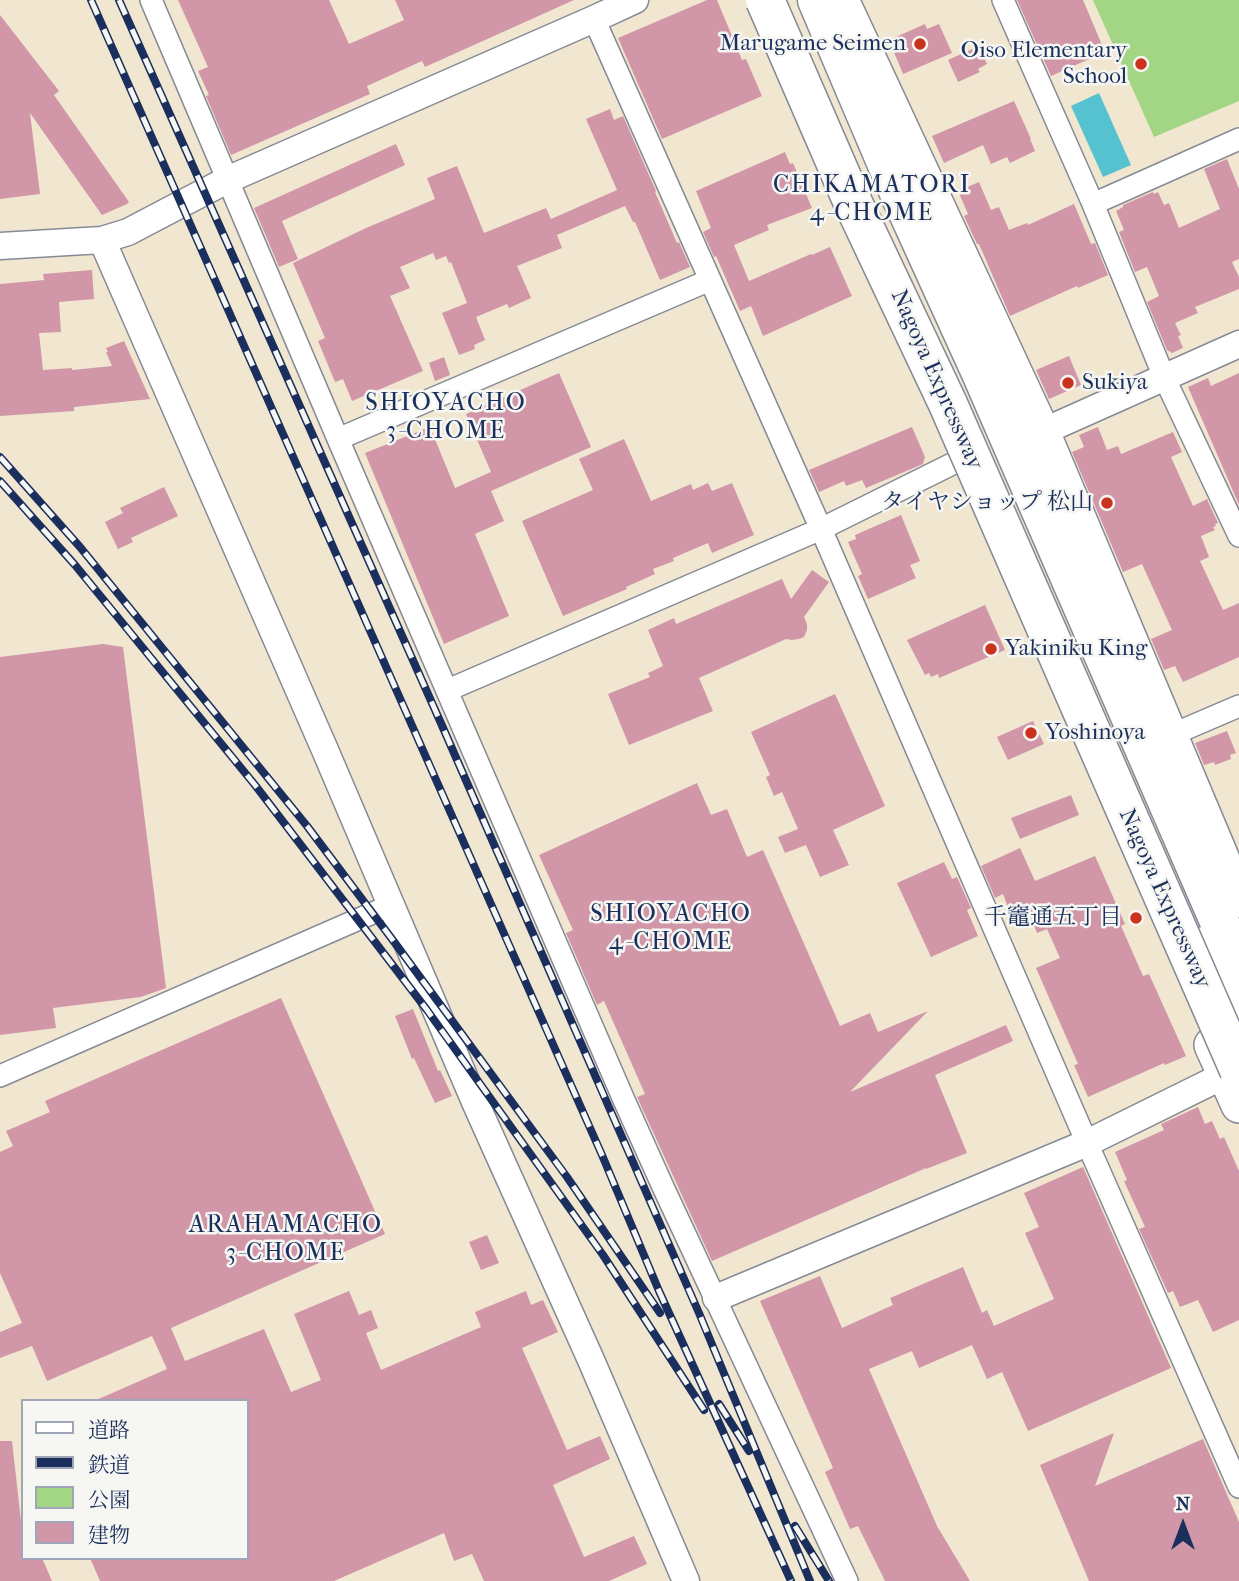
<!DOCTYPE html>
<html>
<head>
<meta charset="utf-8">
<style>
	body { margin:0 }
	#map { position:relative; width:1239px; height:1581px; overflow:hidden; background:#f1e6cf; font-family:"IM FELL French Canon","Noto Serif JP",serif }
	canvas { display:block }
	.legend { position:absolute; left:21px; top:1399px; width:228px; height:161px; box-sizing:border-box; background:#f6f6f2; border:2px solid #9ea6b7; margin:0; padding:9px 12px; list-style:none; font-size:21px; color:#1b2f5e }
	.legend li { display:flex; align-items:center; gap:14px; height:35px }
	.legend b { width:35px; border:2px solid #9ea6b7 }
	.north { position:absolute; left:1148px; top:1490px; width:70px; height:70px; -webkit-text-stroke:5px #f6f6f2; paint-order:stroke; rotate:0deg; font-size:19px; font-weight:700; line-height:28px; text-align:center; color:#1b2f5e }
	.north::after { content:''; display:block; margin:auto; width:24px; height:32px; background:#1b2f5e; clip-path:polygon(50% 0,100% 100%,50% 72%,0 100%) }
</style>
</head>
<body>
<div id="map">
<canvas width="1239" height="1581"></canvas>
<ul class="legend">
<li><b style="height:9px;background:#fff"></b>道路</li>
<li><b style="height:9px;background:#1b2f5e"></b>鉄道</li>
<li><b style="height:19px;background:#a2d584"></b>公園</li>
<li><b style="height:19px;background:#d197a8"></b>建物</li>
</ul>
<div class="north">N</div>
</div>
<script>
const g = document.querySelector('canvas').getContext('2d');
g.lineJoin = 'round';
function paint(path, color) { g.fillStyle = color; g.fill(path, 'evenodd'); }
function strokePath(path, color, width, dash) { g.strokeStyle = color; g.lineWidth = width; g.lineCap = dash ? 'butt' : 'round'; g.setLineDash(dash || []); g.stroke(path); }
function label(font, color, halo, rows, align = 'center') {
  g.font = font + ' "IM FELL French Canon","Noto Serif JP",serif'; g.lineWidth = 5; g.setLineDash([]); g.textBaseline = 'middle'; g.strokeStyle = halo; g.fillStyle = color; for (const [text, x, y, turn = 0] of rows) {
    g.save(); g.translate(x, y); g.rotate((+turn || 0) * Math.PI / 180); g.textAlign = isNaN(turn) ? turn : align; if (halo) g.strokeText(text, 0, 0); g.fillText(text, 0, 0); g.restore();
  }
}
const green = new Path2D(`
	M1093 0H1239V101L1154 137Z`);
const water = new Path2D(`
	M1099 93 1131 165 1103 177 1071 106Z`);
const building = new Path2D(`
	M178 0H329L349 44 404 20 395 0H574L425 67 422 61 367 86 370 94 231 155 206 96 209 95 198 71 208 67Z
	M707 0H717L742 60 746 59 762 96 662 139 618 38Z
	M1017 0H1083L1105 52 1051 76Z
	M0 15 59 91 54 95 129 202 127 204 102 215 30 113 40 194 0 199Z
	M925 24 927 29 939 24 952 53 903 74 889 40Z
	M979 46 987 64 978 69 980 72 958 82 948 60Z
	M1014 101 1031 139H1030L1035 151 1010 163 1007 157 991 164 983 145 944 163 932 136Z
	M610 109 614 120 623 116 656 191 655 192 677 243 679 242 690 267 660 280 635 222H633L625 206 557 235 562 248 517 266 531 298 509 308 507 304 476 317 485 340 474 345 475 349 459 355 442 313 467 303 451 262 449 263 446 256 436 260 433 253 400 267 410 288 390 296 423 371 352 401 343 379 335 382 318 341 325 338 293 263 366 228 435 199 427 178 457 166 484 233 546 208 551 219 617 190 586 119Z
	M396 144 405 165 282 221 298 259 279 267 254 208Z
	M785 152 790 164 793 163 812 208 767 225 769 230 734 245 749 281 811 254 812 255 830 247 852 296 763 336 751 306 740 311 716 256 714 257 703 232 711 228 696 191Z
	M1227 159 1239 189V259L1232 262 1239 277V289L1195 307 1198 313 1175 323 1181 335 1178 336 1183 348 1172 353 1167 350 1147 302 1159 296 1147 267 1135 272 1119 232 1124 230 1116 211 1123 207V205L1153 192 1154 194 1158 192 1164 205 1169 203 1179 228 1220 209 1204 169Z
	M979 182 991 210 999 207 1009 230 1027 223 1028 225 1074 204 1091 244 1095 243 1108 275 1078 288 1077 286 1010 316 979 244H977L964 216 968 214 958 191Z
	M92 270 94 299 59 302 61 332 39 333 43 370 72 368V370L112 366 106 352H108L106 348 124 341 150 399 74 407V411L0 416V284L44 280 43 274Z
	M1069 356 1081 385 1049 399 1036 370Z
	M444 357 450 375 435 381 429 363Z
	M559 373 591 447 491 491 504 521 475 534 509 616 444 644 365 453 430 427 455 488 491 472 466 414Z
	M1239 373V505L1188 387 1208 378 1211 386Z
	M912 427 925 457 923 464 866 488 862 480 846 486 844 481 819 492 809 470Z
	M1098 427 1107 450 1118 446 1121 454 1173 432 1182 452 1171 457 1193 506 1207 499 1218 523 1215 524 1216 526 1213 527 1215 530 1201 536 1209 557 1200 561 1223 610 1239 603V657L1183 682 1175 666 1164 670 1151 639 1172 630 1142 564 1123 572 1072 452 1084 447 1079 435Z
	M624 439 651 501 691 484 693 490 708 483 712 491 732 483 754 535 712 553 708 543 673 558 674 561 653 569 655 574 626 587 627 589 563 616 522 521 593 490 579 459Z
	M164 487 178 516 131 538 133 542 118 549 105 522 123 513 120 508Z
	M901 515 920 561 910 565 916 578 868 599 858 576 862 574 848 542 856 539 855 535Z
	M812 570 829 582 804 617 807 624V630L804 637 799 639 792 640 786 639 699 678 713 711 629 745 608 694 650 677 648 673 663 666 648 630 674 618 676 624 782 579 791 599Z
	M985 605 1005 650 939 678 938 674 931 677 929 673 925 675 907 640Z
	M103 644 123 647 166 988 141 997 53 1008 56 1028 0 1035V657Z
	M835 694 885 806 833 830 849 865 820 877 806 845 785 853 778 837 798 829 782 792 774 796 766 777 770 775 751 732Z
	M1033 721 1044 744 1008 760 997 737Z
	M1227 731 1236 753 1230 755 1231 759 1215 765 1214 762 1204 765 1195 743Z
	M697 783 711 815 727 809 747 857 763 850 840 1026 870 1013 878 1032 928 1011 850 1092 1006 1025 1013 1041 935 1075 967 1153 926 1169V1168L712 1261 637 1097 645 1094 604 1001 597 1005 566 933 573 930 539 855Z
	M1071 795 1079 815 1020 839 1011 818Z
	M1020 848 1035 881 1095 856 1125 924 1121 926 1143 976 1149 974 1186 1056 1165 1065 1164 1063 1088 1097 1074 1065 1078 1064 1036 968 1060 958 1047 929 1037 933 1027 908 1011 915 1003 894 995 898 981 866Z
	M944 862 952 879 957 877 971 908 967 910 978 936 931 957 897 883Z
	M281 998 385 1234 171 1328 185 1361 264 1329 291 1392 321 1380 294 1314 349 1291 359 1315 371 1310 378 1328 366 1333 381 1370 481 1327 475 1312 526 1291 531 1305 543 1300 558 1332 522 1348 567 1450 600 1436 610 1459 553 1485 584 1557 634 1536 647 1564 609 1581H484L472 1554 454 1561 444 1533 334 1581H100L90 1558H247V1401H94L167 1369 152 1336 47 1381 32 1346 0 1358V1332L22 1323 0 1273V1152L13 1146 6 1131 50 1112 45 1101Z
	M413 1009 438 1071 440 1070 452 1096 435 1103 414 1058 412 1059 395 1016Z
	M1198 1107 1205 1124 1212 1121 1220 1139 1224 1137 1239 1171V1320L1213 1332 1198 1300 1180 1307 1173 1291 1168 1293 1139 1229 1145 1227 1124 1181 1127 1180 1115 1152 1164 1130 1161 1124Z
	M1083 1167 1171 1368 1028 1431 1002 1372 987 1379 972 1345 919 1368 912 1351 869 1369 937 1526 970 1581H885L858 1526 850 1529 825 1472 833 1468 760 1301 820 1276 842 1328 893 1305 890 1298 963 1267 982 1313 987 1310 994 1326 1054 1299 1025 1233 1039 1227 1024 1193Z
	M487 1235 499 1263 481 1270 469 1242Z
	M1114 1433 1095 1486 1203 1439 1239 1522V1581H1089L1040 1465Z
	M0 1441H12L23 1539V1558H42L52 1581H0Z`);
const minor = new Path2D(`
	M151 0 338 439 624 1100 664 1189 847 1581
	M1003 0 1093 204 1164 377 1239 536
	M594 19 821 529 1087 1143 1239 1487
	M1093 204 1239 139
	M338 439 710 280
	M448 690 821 529 954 463
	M1169 736 1239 706
	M0 1076 391 905`);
const tertiary = new Path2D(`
	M102 240 325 750 475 1102 591 1360 686 1581
	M0 246 102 240 128 232 227 180 594 19 635 0
	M1042 432 1239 344
	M716 1298 1087 1143 1239 1068`);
const trunk = new Path2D(`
	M841 0 1042 432 1239 900
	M1212 1045 1239 1105`);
const motorway = new Path2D(`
	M817 0 900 195 981 373 1239 967
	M1207 945 1239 1017`);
const rail = new Path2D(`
	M91 0 602 1155 659 1291 791 1581
	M119 0 440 721 699 1313 810 1581
	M0 457 80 547 307 826 392 939 567 1177 660 1313
	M0 481 75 565 255 785 427 1010 603 1255 704 1410
	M719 1404 749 1451
	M795 1526 829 1581`);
const motorwayBridge = new Path2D(`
	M765 0 854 205 948 404 1239 1070`);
const markers = [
	[920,44,7,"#c8321e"],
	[1141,64,7,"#c8321e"],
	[1068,383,7,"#c8321e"],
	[1107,503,7,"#c8321e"],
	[991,649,7,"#c8321e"],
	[1031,733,7,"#c8321e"],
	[1136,918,7,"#c8321e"]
];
const poiNames = [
	["Marugame Seimen",906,44],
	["Oiso Elementary",1127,51],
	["School",1127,77],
	["Sukiya",1082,383,"left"],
	["タイヤショップ 松山",1093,503],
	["Yakiniku King",1005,649,"left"],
	["Yoshinoya",1045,733,"left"],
	["千竈通五丁目",1122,918]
];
const streetNames = [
	["Nagoya Expressway",936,380,66],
	["Nagoya Expressway",1164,899,66]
];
const neighbourhoodNames = [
	["CHIKAMATORI",872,186],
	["4-CHOME",872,214],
	["SHIOYACHO",446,404],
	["3-CHOME",446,432],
	["SHIOYACHO",671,915],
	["4-CHOME",671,943],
	["ARAHAMACHO",286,1226],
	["3-CHOME",286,1254]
];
paint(green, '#a2d584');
paint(water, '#56c2d0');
paint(building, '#d197a8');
strokePath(minor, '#868a96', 24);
strokePath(tertiary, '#868a96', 29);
strokePath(trunk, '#868a96', 38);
strokePath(motorway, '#868a96', 41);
strokePath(minor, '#fff', 21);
strokePath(tertiary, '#fff', 26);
strokePath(trunk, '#fff', 35);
strokePath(motorway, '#fff', 38);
strokePath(rail, '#1b2f5e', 8);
strokePath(rail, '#f6f6f2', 5, [16]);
strokePath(motorwayBridge, '#868a96', 41, []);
strokePath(motorwayBridge, '#fff', 38);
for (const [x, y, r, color] of markers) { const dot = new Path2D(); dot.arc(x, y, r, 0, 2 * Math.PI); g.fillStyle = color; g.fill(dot); strokePath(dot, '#f6f6f2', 2.5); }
label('23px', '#1b2f5e', '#f6f6f2', poiNames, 'right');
label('23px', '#1b2f5e', '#f6f6f2', streetNames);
g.letterSpacing = '2px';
label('24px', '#1b2f5e', '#f6f6f2', neighbourhoodNames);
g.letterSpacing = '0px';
</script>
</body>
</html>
